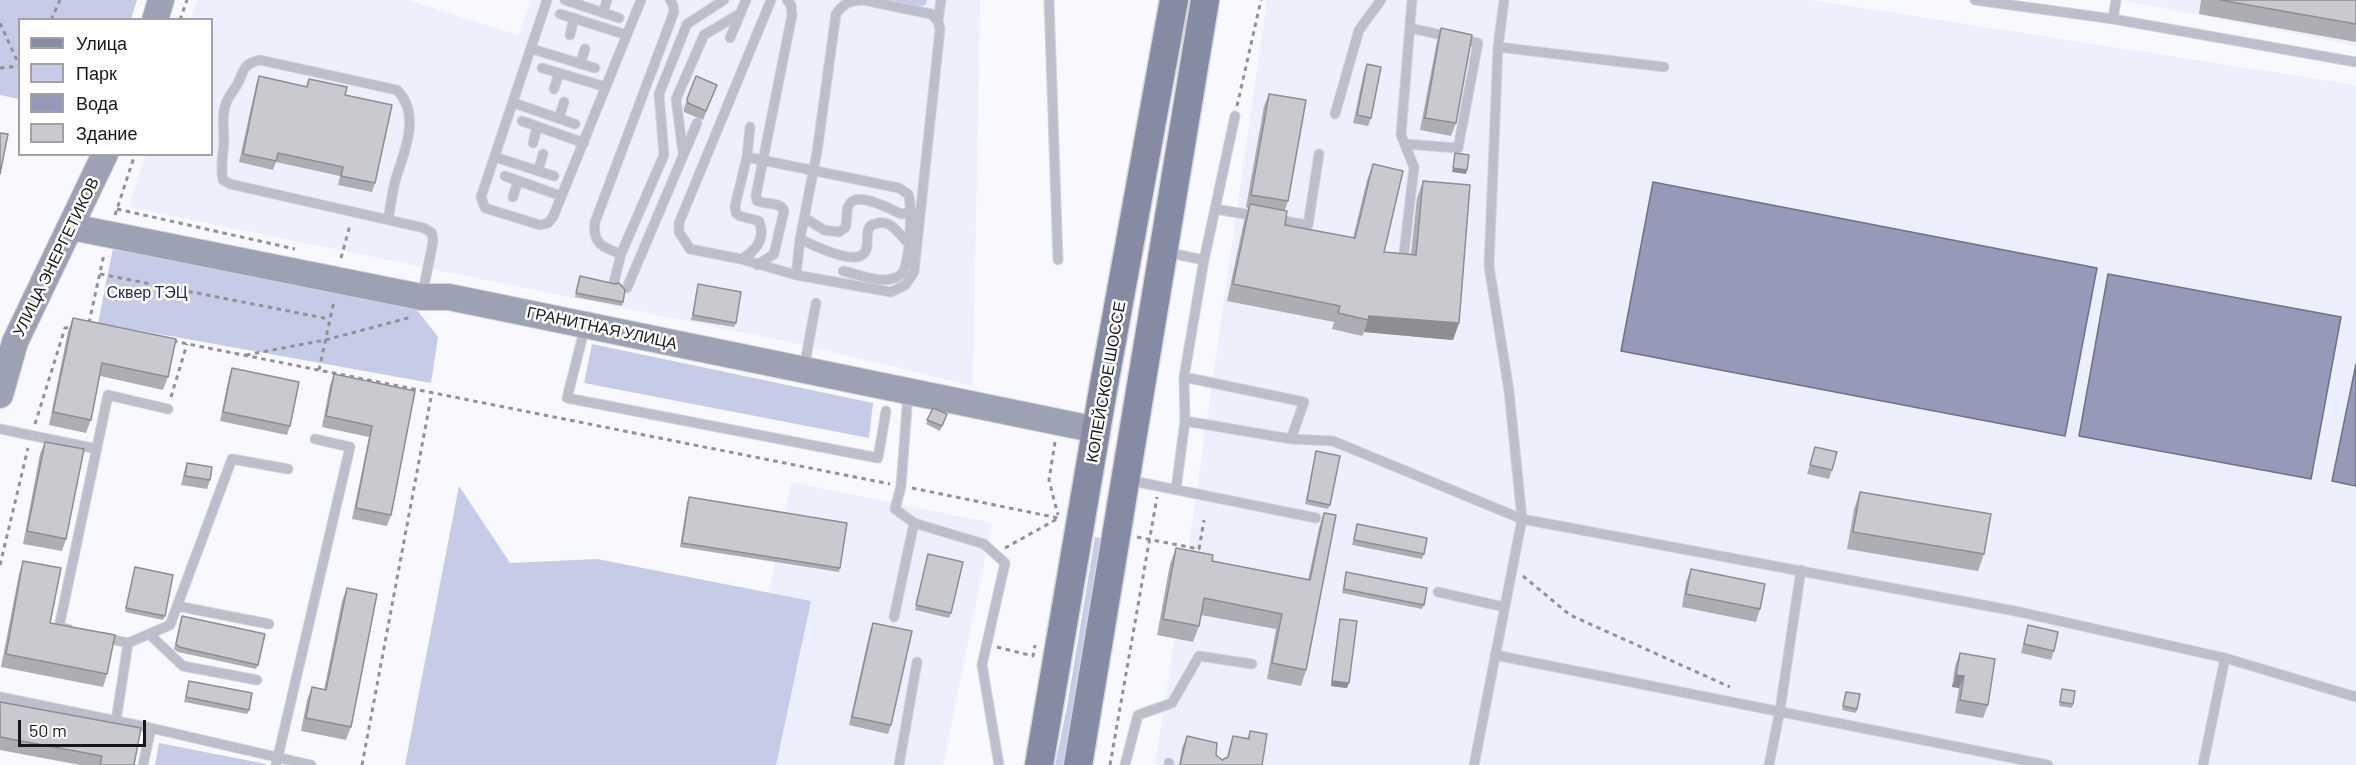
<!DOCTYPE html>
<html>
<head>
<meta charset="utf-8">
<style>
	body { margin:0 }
	#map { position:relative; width:2356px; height:765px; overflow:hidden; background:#f8f9ff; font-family:Barlow,sans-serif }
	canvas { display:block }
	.legend { position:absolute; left:18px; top:18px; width:195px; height:138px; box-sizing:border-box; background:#fff; border:2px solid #a2a2a3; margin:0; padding:8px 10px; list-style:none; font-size:18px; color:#161719 }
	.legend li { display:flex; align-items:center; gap:12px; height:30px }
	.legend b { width:30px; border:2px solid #a2a2a3 }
	.scale { position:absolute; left:18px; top:720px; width:128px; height:27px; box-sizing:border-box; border:3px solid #161719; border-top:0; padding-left:8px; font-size:18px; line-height:21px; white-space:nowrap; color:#161719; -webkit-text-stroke:4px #fff; paint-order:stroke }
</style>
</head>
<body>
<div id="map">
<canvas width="2356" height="765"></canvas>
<ul class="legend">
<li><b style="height:8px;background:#868ba4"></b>Улица</li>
<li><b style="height:16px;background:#c6cce8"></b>Парк</li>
<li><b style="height:16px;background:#949ab7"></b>Вода</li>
<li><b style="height:16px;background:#c9cad0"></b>Здание</li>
</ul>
<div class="scale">50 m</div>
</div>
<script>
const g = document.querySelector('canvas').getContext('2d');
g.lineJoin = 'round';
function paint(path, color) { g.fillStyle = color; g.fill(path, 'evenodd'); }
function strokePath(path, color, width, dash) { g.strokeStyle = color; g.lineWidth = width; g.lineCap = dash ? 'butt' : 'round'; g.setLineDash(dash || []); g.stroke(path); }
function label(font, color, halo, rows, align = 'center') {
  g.font = font + ' Barlow,sans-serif'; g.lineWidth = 5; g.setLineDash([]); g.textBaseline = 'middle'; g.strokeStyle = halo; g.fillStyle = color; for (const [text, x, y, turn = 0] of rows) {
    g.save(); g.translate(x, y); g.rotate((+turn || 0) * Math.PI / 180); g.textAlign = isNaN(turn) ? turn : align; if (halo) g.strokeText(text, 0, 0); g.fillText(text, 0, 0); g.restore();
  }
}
const built = new Path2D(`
	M197 0H409L519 36 531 0H980L973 386 799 344 129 207 146 155 212 154V20L190 19Z
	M1267 0H1812L2356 85V765H1155L1187 558Z
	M2122 0H2356V46Z
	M791 482 992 523 943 765H734Z`);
const green = new Path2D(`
	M0 0H137L131 19 20 20 19 99 0 95Z
	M885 0H927L926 4 921 7Z
	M113 248 414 306 438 337 431 383 98 323Z
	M592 344 873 403 869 438 584 383Z
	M459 486 510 563 597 559 811 601 776 765H405Z
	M1095 537 1101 538 1074 709 1063 765H1055L1067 707Z
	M159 743 266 764V765H155Z`);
const water = new Path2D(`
	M1653 182 2097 268 2065 436 1621 351Z
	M2108 274 2341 317 2311 479 2079 436Z
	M2356 364V486L2332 481Z`);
const path = new Path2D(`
	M51 20 60 0
	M180 20 187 0
	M0 23 20 67
	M0 68 20 66
	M1237 106 1261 0
	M117 209 295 249
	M115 215 135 154
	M341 258 350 225
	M100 274 329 319
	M89 323 104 254
	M173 341 890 484
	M246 355 325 340 412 317
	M319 370 334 301
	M171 397 187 344
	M35 424 65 328 72 327
	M1055 442 1049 480 1058 515
	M912 488 1058 518
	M1137 537 1199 549 1204 520
	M1005 548 1057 519
	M0 565 28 448
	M1523 576 1570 615 1730 687
	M997 647 1033 656 1035 645
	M362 765 432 392
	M1110 765 1157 497`);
const lane = new Path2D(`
	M547 0 481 197 485 208 540 225 548 223 553 217 641 0
	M565 0 619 18
	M771 0 679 223V232L690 249 741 259 796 275 891 292 905 285 914 272 940 29 938 21 931 14 863 0
	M1049 0 1058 260
	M1975 0 2113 19 2356 62
	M603 13 607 0
	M560 14 627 35
	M2113 19 2116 0
	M938 21 941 0
	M570 35 574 18
	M730 38 746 0
	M1498 47 1664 67
	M532 49 595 68
	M580 64 585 49
	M542 68 606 87
	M554 89 559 73
	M514 103 575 124
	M1335 114 1359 30 1381 0
	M559 118 564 102
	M522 121 584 143
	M533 143 537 127
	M1405 144 1458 148 1478 43 1410 28
	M683 153 676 99 704 35 741 13
	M495 157 554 176
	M747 157 899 188 908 194C913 204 910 265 902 273 900 276 897 277 894 278 880 284 857 274 843 271
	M538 171 543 154
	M505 176 561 196
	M513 197 518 181
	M1215 209 1257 216
	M805 218 824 230 839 232 845 228C848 221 845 211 849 205 857 190 890 209 901 214L912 211
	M388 219C391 206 392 191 396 178 405 150 421 114 397 90L260 60C246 63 244 68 239 81 236 88 230 94 227 101 221 114 224 129 224 142 223 156 220 167 223 180L230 184 424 228 432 233 433 242 422 296
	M1273 219 1308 225 1319 154
	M800 239C813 245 859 269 866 250 869 242 865 234 870 226 888 216 896 230 908 243
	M1165 252 1204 260
	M621 254C603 248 592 243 595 222L674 12 673 5 670 0
	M741 259C756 251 766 239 759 221L740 216 736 213 735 206 747 157 750 127
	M1403 262 1414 167 1401 135 1412 0
	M757 265 774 254 784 211C780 201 766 205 757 201L756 195 792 15 791 5 787 0
	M796 275 800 239 817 152 836 14C843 4 849 1 862 0
	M614 282 621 254 664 155 659 94 687 24 724 0
	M627 288 697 123
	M585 327 567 398 878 458 886 411
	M804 368 816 303
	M1184 377 1304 402 1291 439
	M908 394 901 486 895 509 914 523 984 544 1005 563 982 665 999 765
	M1185 421 1291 439 1333 441 1522 519 2015 611 2225 658 2356 697
	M0 429 97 449
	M1128 480 1316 518
	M1176 489 1185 421 1184 377 1204 260 1235 116
	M1438 592 1504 607
	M177 606 269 624
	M894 617 914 523
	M68 629 59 627 108 395 168 409
	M149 634 183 666 257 680
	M102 637 128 643 116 721
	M128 643 170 625 232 459 288 469
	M1495 655 2048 765
	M0 697 151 728 311 765
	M143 765 151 728
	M276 765 350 447 315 439
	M899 765 917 662
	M1125 765 1138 715 1172 703 1199 656 1252 664
	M1169 765V763
	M1474 765 1522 519 1509 391 1489 266 1498 47 1504 0
	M1769 765 1780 710 1801 570
	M2203 765 2225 658`);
const secondary = new Path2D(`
	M155 20 161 0
	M72 227 421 297H449L1097 430
	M0 395 15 342 105 154`);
const primary = new Path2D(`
	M1039 765 1103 390 1174 0
	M1078 765 1205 0`);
const wall = new Path2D(`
	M2201 0H2356V42L2199 14Z
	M1441 28 1456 123 1451 136 1420 130 1437 41Z
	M1367 64 1371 118 1368 126 1353 123 1364 72Z
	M259 76 306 87 309 79 345 95 375 183 372 192 338 185 340 176 276 162 273 170 239 162 256 85Z
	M696 76 717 85 703 120 684 112V108Z
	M1269 94 1288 201 1285 210V225L1353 238 1367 180 1373 164 1384 252 1411 254 1417 198 1423 181 1459 323 1453 340 1364 332 1362 336 1332 329 1334 322 1227 301 1244 221 1248 208 1246 207 1264 106Z
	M580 276 623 302 622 306 575 297Z
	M698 284 736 323 734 327 691 320Z
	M73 318 168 377 163 390 100 376 91 420 86 433 49 425 68 331Z
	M232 368 290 426 287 435 220 421 229 377Z
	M334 374 415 391 391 515 387 526 352 519 369 437 322 427 330 385Z
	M933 408 947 414 940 431 926 424Z
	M45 442 66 539 62 551 23 544 40 454Z
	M1815 447 1832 470 1829 479 1807 474Z
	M1316 451 1330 505 1328 509 1305 504Z
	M187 463 210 480 207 489 181 485 184 472Z
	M1860 492 1984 554 1978 571 1847 549 1854 509Z
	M689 497 840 568 839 572 680 547 687 502Z
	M1324 513 1306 670 1301 686 1267 679 1276 629 1201 615 1199 626 1193 642 1157 635 1170 564 1176 548 1212 561 1308 580 1319 528Z
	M1357 524 1424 554 1422 559 1352 545Z
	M928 554 951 613 949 618 915 610Z
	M23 561 50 623 107 674 103 687 1 667 19 574Z
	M135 567 165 616 163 620 125 612Z
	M1691 569 1760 609 1756 622 1682 607 1686 582Z
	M1346 572 1424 605 1422 609 1342 593 1345 576Z
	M347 588 351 727 346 740 301 731 307 700 312 687 324 690 342 601Z
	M182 616 258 665 256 669 178 652 174 649Z
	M1340 619 1347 688 1331 686 1339 623Z
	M873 623 891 725 888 734 849 725 870 631Z
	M2028 625 2054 651 2051 660 2021 653Z
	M1960 653 1988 705 1983 718 1955 713 1959 688 1952 687 1955 666Z
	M189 681 249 710 247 714 184 702Z
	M2062 689 2073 704 2072 708 2059 706Z
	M1846 692 1857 709 1856 713 1842 710Z
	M0 702 134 765H80L0 750Z
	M1250 731 1262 765H1179L1182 748 1187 736 1222 760 1227 757 1233 736 1247 739Z`);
const shadedWall = new Path2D(`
	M1453 168 1467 170 1466 174 1452 172Z
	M1369 316 1459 323 1453 340 1364 332Z
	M1956 675 1964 676 1959 688 1952 687Z
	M1332 681 1349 683 1347 688 1331 686Z`);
const building = new Path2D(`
	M2220 0H2356V24Z
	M1441 28 1472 35 1456 123 1425 118Z
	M1367 64 1381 67 1371 118 1357 115Z
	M259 76 307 87 309 79 347 87 345 95 392 105 375 183 341 176 343 167 278 153 276 161 243 154Z
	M696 76 717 85 706 111 688 103 687 99Z
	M1269 94 1306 100 1288 201 1251 195Z
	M0 133 8 134 0 174Z
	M1455 153 1469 155 1467 170 1453 168Z
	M1373 164 1403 171 1384 252 1416 255 1423 181 1470 185 1459 323 1369 316 1368 320 1338 313 1340 306 1233 284 1250 204 1287 211 1285 225 1355 238Z
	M580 276 615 284 619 283 625 290 623 302 576 293Z
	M698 284 741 292 736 323 693 315Z
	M73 318 176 339 168 377 102 363 91 420 53 412Z
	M232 368 299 382 290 426 223 412Z
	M334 374 415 391 391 515 356 508 372 426 326 416Z
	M933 408 947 414 942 426 927 420Z
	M45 442 84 449 66 539 27 531Z
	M1815 447 1837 452 1832 470 1810 465Z
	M1316 451 1340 456 1330 505 1307 500Z
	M187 463 212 467 210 480 185 476Z
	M1860 492 1991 514 1984 554 1853 532Z
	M689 497 847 523 840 568 682 543Z
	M1324 513 1336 515 1306 670 1272 663 1282 614 1204 598 1199 626 1163 619 1176 548 1213 555 1212 561 1310 580Z
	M1357 524 1427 538 1424 554 1354 540Z
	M928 554 963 562 951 613 916 605Z
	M23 561 61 568 50 623 115 635 107 674 6 654Z
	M135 567 173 575 165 616 126 608Z
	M1691 569 1765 584 1760 609 1686 594Z
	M1346 572 1427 588 1424 605 1344 589Z
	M347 588 377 594 351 727 306 718 312 687 326 690Z
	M182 616 265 634 258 665 179 647 176 644Z
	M1340 619 1357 621 1349 683 1332 681Z
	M873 623 912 631 891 725 852 717Z
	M2028 625 2058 632 2054 651 2024 644Z
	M1960 653 1995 659 1988 705 1960 700 1964 676 1956 675Z
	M189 681 252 693 249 710 186 697Z
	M2062 689 2075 691 2073 704 2060 702Z
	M1846 692 1860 694 1857 709 1843 706Z
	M0 702 141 728 134 765H100L102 756 0 737Z
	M1250 731 1267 734 1262 765H1180L1187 736 1217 743 1216 755 1222 760 1228 757 1233 736 1249 739Z`);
const streetNames = [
	["УЛИЦА ЭНЕРГЕТИКОВ",56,257,-64],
	["ГРАНИТНАЯ УЛИЦА",602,328,12],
	["КОПЕЙСКОЕ ШОССЕ",1106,382,-80]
];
const parkNames = [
	["Сквер ТЭЦ",147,293]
];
paint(built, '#eceffc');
paint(green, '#c6cce8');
paint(water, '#949ab7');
strokePath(water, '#6e7388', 1.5);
strokePath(lane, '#d4d5da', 11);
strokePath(secondary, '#d4d5da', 28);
strokePath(primary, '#d4d5da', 31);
strokePath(path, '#919296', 3, [4.5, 4.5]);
strokePath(lane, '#bbbecb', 9);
strokePath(secondary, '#9ca1b4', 26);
strokePath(primary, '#868ba4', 28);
paint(wall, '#adaeb3');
paint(shadedWall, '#8d8d92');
paint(building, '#c9cad0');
strokePath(building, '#8d8d92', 1.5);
label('16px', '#161719', '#fff', streetNames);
label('16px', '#22274f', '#fff', parkNames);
</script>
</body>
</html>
